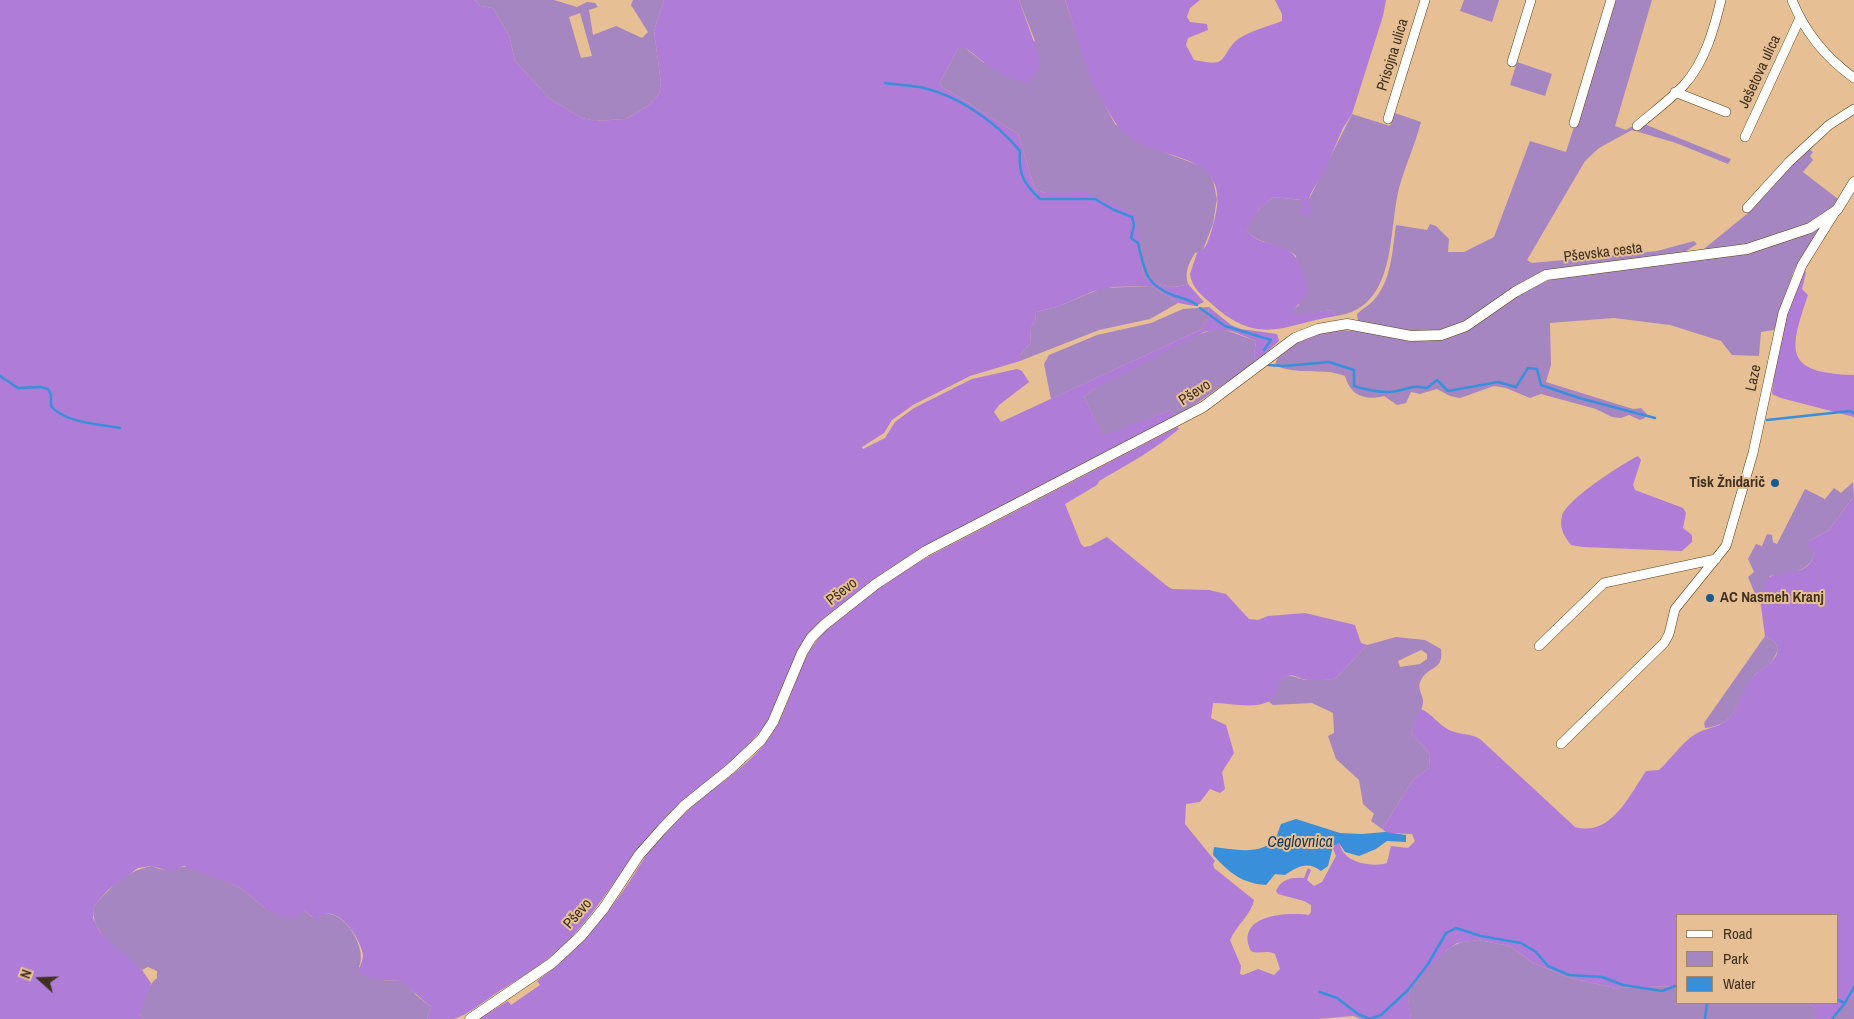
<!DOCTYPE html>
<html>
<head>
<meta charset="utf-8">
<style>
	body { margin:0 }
	#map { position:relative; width:1854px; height:1019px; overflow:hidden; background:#e6bf94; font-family:"Archivo Narrow",sans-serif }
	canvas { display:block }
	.legend { position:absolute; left:1676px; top:914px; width:162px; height:90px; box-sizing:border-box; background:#e6bf94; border:1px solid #a48665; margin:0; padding:6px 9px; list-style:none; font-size:15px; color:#40301f }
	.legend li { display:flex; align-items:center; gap:10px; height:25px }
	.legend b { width:25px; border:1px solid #a48665 }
	.north { position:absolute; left:15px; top:954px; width:50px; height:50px; -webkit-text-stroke:4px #e6bf94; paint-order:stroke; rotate:290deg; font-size:14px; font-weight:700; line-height:20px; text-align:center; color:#40301f }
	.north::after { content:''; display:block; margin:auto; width:18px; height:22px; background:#40301f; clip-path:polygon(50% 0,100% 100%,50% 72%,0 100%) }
</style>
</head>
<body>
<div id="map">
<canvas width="1854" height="1019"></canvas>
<ul class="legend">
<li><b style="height:6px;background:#fff"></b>Road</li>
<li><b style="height:14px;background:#a686c1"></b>Park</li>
<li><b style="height:14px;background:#3a8fda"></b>Water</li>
</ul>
<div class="north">N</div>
</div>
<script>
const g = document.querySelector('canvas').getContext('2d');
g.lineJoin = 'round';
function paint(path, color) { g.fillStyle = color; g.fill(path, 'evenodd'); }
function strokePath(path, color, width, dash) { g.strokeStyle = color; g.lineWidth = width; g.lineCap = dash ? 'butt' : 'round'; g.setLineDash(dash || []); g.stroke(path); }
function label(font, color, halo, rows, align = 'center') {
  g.font = font + ' "Archivo Narrow",sans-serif'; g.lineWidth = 4; g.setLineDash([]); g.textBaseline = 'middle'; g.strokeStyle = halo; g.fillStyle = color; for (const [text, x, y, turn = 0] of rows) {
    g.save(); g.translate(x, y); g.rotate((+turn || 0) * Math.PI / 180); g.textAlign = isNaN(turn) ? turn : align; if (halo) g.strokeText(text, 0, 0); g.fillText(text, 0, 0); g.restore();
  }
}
const green = new Path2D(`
	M475 0H554L577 7 587 2 595 3 598 7 589 10 593 35 616 26 642 38 648 32 631 5 633 0H664L654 31 661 83 659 94 648 106 626 119 595 121 582 118 550 99 515 61 509 35 493 8 480 6ZM580 13 592 56 581 58 569 17Z
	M1019 0H1065L1092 81 1115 124 1142 144 1206 168 1213 180 1217 199 1213 224 1202 252 1195 253C1189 263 1184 272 1188 284 1171 290 1158 285 1143 276L1141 246 1063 193H1045L1035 189 1018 134 942 87 940 82 959 47H964L984 63 1035 41Z
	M1464 0H1499L1492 22 1460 11Z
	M1614 0H1652L1615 126 1626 130 1639 122 1731 159 1728 164 1676 143 1632 130 1599 148 1585 161 1527 260 1532 263 1657 251 1694 241 1697 244 1683 253 1548 272 1506 291 1502 297C1489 305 1475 318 1460 324 1427 338 1391 328 1358 321L1357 314C1362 309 1368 306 1373 301 1392 280 1392 252 1396 225L1427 230 1430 224 1436 226 1449 239 1448 252H1464L1494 237 1530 141 1566 152Z
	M1517 62 1552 74 1545 96 1510 85Z
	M1395 113 1421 122C1415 145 1405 166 1399 188 1388 233 1397 308 1336 316L1332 310 1293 316 1292 311 1299 305 1296 256C1281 242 1257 246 1246 229 1250 215 1262 206 1273 197L1301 200 1304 208 1301 215 1352 114 1390 126Z
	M1809 149 1813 152 1810 156 1813 160 1803 172 1838 199 1794 270 1774 330 1761 332 1759 356 1732 355 1721 341 1670 325 1614 318 1550 323 1551 365 1546 382 1633 409 1641 408 1647 414 1645 418 1640 420 1629 415 1621 418 1612 417 1596 409 1541 394 1530 398 1506 388 1494 386 1460 398 1450 396 1437 389 1420 394 1411 392 1406 403 1397 405 1384 396C1366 401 1350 396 1345 376 1323 367 1296 376 1275 365 1278 354 1285 351 1295 344 1344 314 1382 343 1432 340 1466 339 1488 313 1515 297 1529 288 1544 281 1560 277L1695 256 1747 214 1780 177Z
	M1152 286 1178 303 1150 319 1099 330 1020 361V355L1030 344 1031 326 1035 322 1036 312 1057 307 1102 288Z
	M1209 307 1208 319 1202 329 1051 399 1044 364 1049 355 1097 335 1151 323 1183 309Z
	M1220 328 1256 341 1254 356 1256 362 1177 417 1170 410 1103 437 1084 397 1092 390C1132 367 1175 339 1220 328Z
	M1853 482 1854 496 1829 530 1809 541 1815 553C1808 574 1789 573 1770 576L1760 599 1755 594 1748 577 1754 572 1748 559 1756 544 1762 546 1767 534 1772 535 1773 542 1777 544 1805 489 1825 499 1834 488 1841 493Z
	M1765 636 1775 642C1778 647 1778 651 1775 656 1770 666 1760 669 1753 677 1743 690 1739 710 1727 720 1722 724 1711 728 1705 728L1704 723Z
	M1396 637 1425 640 1441 649C1444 671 1429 665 1421 680 1416 689 1424 695 1423 703 1421 713 1415 724 1411 733L1430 754 1429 768 1413 780 1382 829 1371 821 1374 814 1363 804 1359 780 1336 759 1328 736 1334 733 1333 713 1312 703 1273 705 1269 702C1276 696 1275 688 1280 681 1289 671 1297 679 1306 680 1316 680 1325 679 1335 679L1367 645ZM1421 650 1427 654V659L1420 664 1400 667 1398 661Z
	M152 866C166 874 176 865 190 867L239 887 265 908 304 910 312 917 319 918 324 914C344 910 368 948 359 967L381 980 401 981 407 984 416 995 431 1007 427 1019H144L139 1015C140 1003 148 985 157 978V971L148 967 142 970C124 954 88 933 94 906 110 888 127 870 152 866Z
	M1478 940 1510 946 1533 963 1570 978 1616 988 1678 986V1003H1807L1816 1008V1014L1814 1019H1411C1410 1012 1408 1003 1408 996 1410 982 1443 951 1455 945 1462 941 1471 941 1478 940Z
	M1854 994V1019H1834L1843 1005Z`);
const forest = new Path2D(`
	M0 0H475L480 6 493 8 509 35 515 61 550 99 582 118 596 121 626 119 648 106 659 94 661 83 654 31 664 0H1019L1039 56V69L1029 82C1015 83 994 70 982 61 975 56 968 47 959 47L940 82 942 87 1018 134 1035 189 1045 193 1085 192 1134 213 1141 246 1143 276C1158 285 1171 290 1188 284L1204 302 1195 306 1178 303 1152 286 1113 287 1094 291 1057 307 1036 312 1035 322 1031 326 1030 344 1020 355V361L970 376 913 405 892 420 884 433 862 447 863 449 885 438 895 422 914 408 972 379 1017 369 1022 371 1029 382 999 405 994 412 1001 422 1202 329 1208 319 1209 307 1231 325 1241 329 1277 334 1279 341 1256 362 1254 356 1256 341C1234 332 1227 327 1204 332L1092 390 1084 397 1103 436 1170 410 1177 417 860 591 819 623 768 721C740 761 697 785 664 819 629 856 605 901 571 938 551 960 523 976 498 992 487 999 465 1017 453 1019 445 1019 435 1019 427 1019L431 1007 401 981 381 980 361 975C357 967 363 963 363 955 361 940 342 910 325 914L316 920 304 910 296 917 284 918 265 908 239 887 184 866 170 871 151 866 138 868 108 890 94 906 93 918 100 932 142 970 151 983 139 1015 144 1019H0Z
	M1065 0H1200L1190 8 1187 17 1190 22 1207 24 1208 30 1188 38 1186 45 1194 60C1201 61 1210 64 1218 62 1226 59 1228 46 1238 39 1252 30 1267 27 1282 21V14L1275 0H1386L1383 16 1352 114 1343 128 1324 172 1311 193 1309 199 1312 215 1301 216 1300 213 1303 208 1301 200 1273 197 1258 210 1246 229C1261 252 1288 235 1301 267 1305 277 1307 284 1307 294L1293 311V315L1332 310 1336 316C1284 324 1261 347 1214 306 1203 296 1192 289 1190 274L1197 253C1207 250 1209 238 1212 229 1242 138 1143 170 1115 122 1109 112 1095 90 1091 79 1081 53 1074 26 1065 0Z
	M1805 270 1806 273 1802 289 1808 295C1789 351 1783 373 1854 375V417L1781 398 1772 394C1777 353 1784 306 1805 270Z
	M1177 427 1179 429C1154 450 1127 465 1099 481L1097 485 1065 504 1081 544 1084 547 1090 546 1107 537 1167 586 1172 589 1209 590 1226 594 1249 619 1258 620 1268 616 1305 613 1355 625 1361 643 1367 645 1335 679C1326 679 1312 682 1303 679 1298 678 1295 674 1288 676 1274 680 1280 697 1268 702 1252 709 1230 703 1213 703L1211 718 1226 725 1234 753 1222 772 1225 789 1220 793 1210 789 1200 802 1186 804 1185 824 1215 861 1213 864 1214 868 1254 900C1252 913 1236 926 1230 940L1241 966 1240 974 1243 975 1258 969 1274 975 1280 969 1275 954C1267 949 1259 955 1251 951 1234 915 1287 912 1309 915L1311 912V905L1304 901 1278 894 1276 891C1281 879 1292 877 1304 878L1308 868 1311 870 1307 880 1314 886 1322 882 1336 856 1332 846 1339 843C1341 847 1342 852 1345 854 1353 864 1376 867 1387 863L1391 846 1408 848 1415 841 1412 834 1387 833 1382 829 1413 780 1429 768 1430 754 1411 733 1421 709C1432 714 1438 724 1449 730 1460 735 1470 733 1480 739L1575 827C1611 837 1629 796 1646 771L1659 770C1669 761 1684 741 1694 735 1704 728 1719 728 1728 719 1740 708 1742 689 1753 677 1760 669 1770 665 1776 656 1778 651 1778 647 1775 642L1765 636 1760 599 1768 578C1786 567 1806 580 1815 553L1808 547 1809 541 1829 530 1854 496V994L1843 1005 1834 1019H1814L1816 1008 1807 1003H1838V915H1678V986L1616 988 1570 978 1533 963 1510 946 1478 940 1457 943 1446 951 1417 981 1410 989 1408 997 1411 1019H1361L1353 1016 1318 1019H479L508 1001 511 1005 540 985 537 981C570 957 597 927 621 894 633 878 642 859 655 844 666 833 678 820 689 809 714 786 745 769 766 742 786 717 792 684 806 657 828 616 886 582 924 559Z
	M1638 456 1641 460 1633 485 1635 490 1683 508 1686 513 1683 528 1692 535V542L1682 551 1582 547 1571 545C1564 536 1559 528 1562 516 1566 500 1622 464 1638 456Z`);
const water = new Path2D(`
	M1296 819 1340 833 1362 834 1385 832 1406 835V842L1387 841 1376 849 1359 856 1345 852 1339 843 1333 846 1328 866 1321 871C1308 861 1298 866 1285 875L1275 874 1266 885C1241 883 1230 873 1213 855L1214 847C1233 849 1261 856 1275 839 1278 835 1279 828 1281 824Z`);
const stream = new Path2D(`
	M885 83C898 85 911 85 924 88 959 96 997 123 1020 151 1018 174 1024 184 1040 199H1095L1114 210 1132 217 1134 225 1131 238 1138 243C1145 272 1145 285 1175 296 1182 298 1191 300 1197 305
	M1200 308 1225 326 1271 340 1264 350
	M1268 365 1283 366 1329 362 1354 370V386C1367 390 1383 394 1397 391 1413 388 1409 385 1427 388L1437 380 1448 391 1498 382 1516 387 1528 368 1537 369 1541 385 1579 398 1655 418
	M0 376 18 388 41 387 48 389 51 395V406C65 423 99 424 120 428
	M1767 420 1850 411 1854 413
	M1320 992 1337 998 1358 1014 1370 1019 1381 1015 1408 990 1428 964 1446 933 1456 928 1481 936 1521 943 1536 952 1548 966 1569 975 1602 977 1623 985 1662 991 1678 985
	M1838 1000 1845 1003 1854 987
	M1705 1019 1707 1003
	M1832 1019 1845 1003`);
const minor = new Path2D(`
	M1792 0C1805 33 1825 57 1854 78
	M1512 62 1531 0
	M1675 92 1726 112
	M1388 119 1425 0
	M1574 123 1611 0
	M1637 126C1652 113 1670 100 1684 85 1705 62 1714 29 1721 0
	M1745 137 1800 18
	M1747 208 1789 162 1829 125 1854 109
	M1539 646 1604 583 1716 559
	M1561 744 1664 643 1669 634 1675 609 1726 546 1753 453 1783 313 1802 265 1835 212`);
const tertiary = new Path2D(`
	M470 1019 552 963 581 936 604 908 639 855 662 829 684 806 730 769 761 740 773 722 802 653 811 638 824 625 876 584 926 551 1203 407 1295 338 1318 329 1347 324 1411 336 1441 335 1466 326 1515 292 1546 275 1747 249 1810 228 1837 210 1854 182`);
const markers = [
	[1775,483,5,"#1a598f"],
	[1710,598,5,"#1a598f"]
];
const streetNames = [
	["Prisojna ulica",1393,55,-73],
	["Ješetova ulica",1760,72,-65],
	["Pševska cesta",1603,253,-7],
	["Laze",1754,378,-78],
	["Pševo",1195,393,-33],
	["Pševo",842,592,-38],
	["Pševo",578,914,-49]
];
const poiNames = [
	["Tisk Žnidarič",1765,483],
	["AC Nasmeh Kranj",1720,598,"left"]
];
const waterNames = [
	["Ceglovnica",1300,843]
];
paint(green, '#a686c1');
paint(forest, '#af7cd7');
paint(water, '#3a8fda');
strokePath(stream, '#3a8fda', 2.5);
strokePath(minor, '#613f16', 10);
strokePath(tertiary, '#613f16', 11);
strokePath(minor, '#fff', 9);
strokePath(tertiary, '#fff', 10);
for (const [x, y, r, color] of markers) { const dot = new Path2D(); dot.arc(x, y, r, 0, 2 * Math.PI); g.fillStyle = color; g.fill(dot); strokePath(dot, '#e6bf94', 2); }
label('15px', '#40301f', '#e6bf94', streetNames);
label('bold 15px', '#40301f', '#e6bf94', poiNames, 'right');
label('italic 16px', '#143655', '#e6bf94', waterNames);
</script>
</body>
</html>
